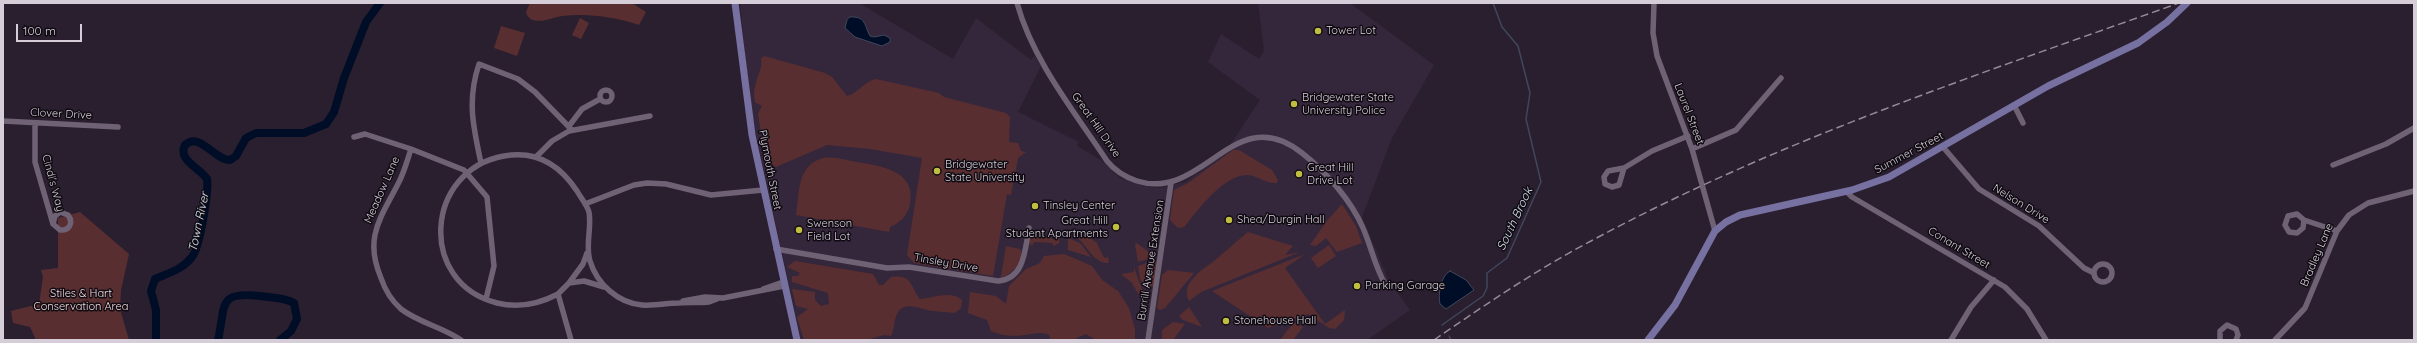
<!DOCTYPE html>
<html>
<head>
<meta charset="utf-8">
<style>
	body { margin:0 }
	#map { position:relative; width:2417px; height:343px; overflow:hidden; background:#2a1f2f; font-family:Quicksand,sans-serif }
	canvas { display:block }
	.frame { position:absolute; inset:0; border:4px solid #d5ced8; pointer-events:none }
	.scale { position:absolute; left:16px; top:24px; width:66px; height:18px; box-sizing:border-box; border:2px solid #d5ced8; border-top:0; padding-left:5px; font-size:12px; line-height:14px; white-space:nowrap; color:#d5ced8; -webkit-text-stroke:3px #100b12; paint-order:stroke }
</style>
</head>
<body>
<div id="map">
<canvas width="2417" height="343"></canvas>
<div class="frame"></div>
<div class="scale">100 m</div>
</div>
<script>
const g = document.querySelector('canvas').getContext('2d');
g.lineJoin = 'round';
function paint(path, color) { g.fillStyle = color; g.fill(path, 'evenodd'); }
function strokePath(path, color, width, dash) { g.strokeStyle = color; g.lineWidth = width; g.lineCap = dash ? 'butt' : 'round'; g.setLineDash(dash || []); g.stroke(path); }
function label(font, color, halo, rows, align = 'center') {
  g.font = font + ' Quicksand,sans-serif'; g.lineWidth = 3; g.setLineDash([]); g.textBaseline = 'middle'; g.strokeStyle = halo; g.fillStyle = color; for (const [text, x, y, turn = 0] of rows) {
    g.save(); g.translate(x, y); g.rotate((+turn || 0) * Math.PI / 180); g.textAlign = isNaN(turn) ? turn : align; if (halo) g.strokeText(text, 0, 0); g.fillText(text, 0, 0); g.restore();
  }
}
const built = new Path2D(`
	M740 3H859L953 59 976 18 1031 60 1034 56 1041 66 1018 112 1079 142 1077 146 1101 160 1120 178 1145 186 1160 188 1185 182 1225 153 1260 100 1208 62 1221 34 1259 59 1264 51 1258 3H1350L1434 65 1392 138 1362 217 1389 281 1410 310 1367 340H801L750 107Z`);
const green = new Path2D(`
	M530 3H632L646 12 639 25C615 17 588 13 562 16 553 17 534 27 527 15L526 12Z
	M580 18 589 23 581 39 572 35Z
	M501 26 525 33 517 56 494 48Z
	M764 56 825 73 832 77 847 96C859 93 864 81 876 79L939 93 944 97 1006 113 1010 117 1009 142 1018 143 1021 151 1026 152 1018 158 1011 195 1007 194 993 276 914 263 907 255 922 158 870 149 827 145 776 167 767 162 768 156 764 150 758 114 762 106 755 102C751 83 764 70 761 59Z
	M1233 150H1239L1272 170 1278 180 1277 183C1266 184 1259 176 1248 175 1224 174 1198 210 1184 227L1178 228 1170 220 1174 190 1188 183Z
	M823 158C834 156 846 160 857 162 881 166 917 171 910 204 908 215 900 223 890 227L889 232 796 215C800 193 796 166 823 158Z
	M1342 204 1356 226 1362 243 1337 252 1326 238 1316 246 1310 245 1326 222Z
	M80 212 129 254 121 290 120 309 129 340H36L30 327 13 323 11 311 39 304 43 277 41 270 58 268V218Z
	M1032 232 1034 235 1055 239 1056 236H1060L1059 243 1054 246 1052 243 1034 242 1032 246 1029 243Z
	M1248 232 1293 246 1285 255 1300 252 1201 292 1189 301C1180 283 1202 270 1214 261 1225 252 1238 240 1248 232Z
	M1085 234 1097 243 1104 258 1108 257 1109 263C1093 264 1088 245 1076 237Z
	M1068 238 1080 243 1091 257 1068 250Z
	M1137 243 1155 257 1138 262 1135 245Z
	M1329 245 1336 256 1318 268 1311 258Z
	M1006 246 1020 249C1027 260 1012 273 1003 277H1001Z
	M1064 254 1092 266 1102 280 1118 291 1129 308 1135 329V340H1096L1086 334 1072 340H1050L1049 335C1035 328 1019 343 991 331L987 320 968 313 970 292 996 296 1006 304 1009 286 1026 269 1040 263 1044 256Z
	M1305 254 1285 268 1325 324 1345 310 1344 320 1335 329 1329 328 1308 314 1268 328 1212 291Z
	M1156 260 1158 261 1154 286H1151V289L1146 288 1140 279 1138 266Z
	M795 261 873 274 879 285H883L891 277C913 274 910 287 920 299 934 298 950 290 962 300L961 308 955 313C948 312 940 312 933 311 922 310 906 300 898 312 893 320 895 329 891 336L884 335 866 340H804L797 317 808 309 796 306 792 289 815 292V300L821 306 829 304 828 293 792 282V276H798L800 273 787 267Z
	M1134 267 1146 301 1140 297 1132 283 1121 274 1134 272Z
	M1168 270 1194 273 1165 308 1160 310 1157 308 1162 275Z
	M1189 307 1202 327 1183 320 1179 316Z
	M1173 322 1185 324 1173 340H1162V330Z
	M1294 322 1303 327 1293 340H1280Z`);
const water = new Path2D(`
	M850 17C866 16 864 25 870 36L874 37 884 35 890 38V42L882 46 855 37 845 28 847 20Z
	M1450 271 1466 280 1474 290 1446 309 1440 304C1438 295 1440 276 1450 271Z`);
const stream = new Path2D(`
	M1442 325 1483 296 1487 288V273L1507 258 1541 182 1526 119 1530 93 1518 46 1502 27 1493 3
	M1449 336 1451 340`);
const river = new Path2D(`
	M156 340V310L151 291 155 279C168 273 182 270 192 257 200 247 209 192 207 179 200 168 177 160 185 145 200 131 215 161 230 160L236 156 246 138 256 133H304L326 124 334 112 344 78 366 22 380 3
	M218 340C226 305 217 291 260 296 272 298 283 297 294 303L297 319 291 331 280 340`);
const minor = new Path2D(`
	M1017 3C1033 61 1074 111 1107 161 1115 171 1125 177 1137 181 1204 202 1234 99 1302 153 1326 172 1351 200 1363 228 1371 246 1375 267 1385 284
	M1654 3 1653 33 1657 56 1692 149 1715 231
	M600 96a6 6 0 1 1 12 0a6 6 0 1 1-12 0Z
	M2014 105 2023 123
	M3 121 118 127
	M35 123V162L53 224 60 230C69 231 74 223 68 215L60 212 55 216 53 224
	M569 126 582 109 600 99
	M354 137 365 134 411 149
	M1943 147 1979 189 2039 226 2084 268 2094 273
	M1692 149 1736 130 1781 78
	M536 157 552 141 569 131 650 116
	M481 163C473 126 467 100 479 64L518 79 535 92 572 130
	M2333 165 2386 144 2414 128
	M1624 168 1619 185 1612 187 1605 184 1604 177 1608 171 1624 168 1652 151 1688 136
	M1846 191 1852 197 2005 287 2027 309 2046 340
	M585 204 634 185 647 183 666 184 711 195 763 190
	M2304 220 2303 228 2297 233 2289 232 2285 225 2288 216 2297 214 2304 220 2337 231
	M776 249 887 268 909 267 998 281C1025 279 1025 249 1029 228
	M587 253 583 264 569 283 584 281 604 287
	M2094 273a9 9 0 1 1 18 0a9 9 0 1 1-18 0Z
	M569 283 558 294 571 340
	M763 289 783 282
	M558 294C539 304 517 308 497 303 417 283 425 170 504 156 536 150 560 165 577 191 581 198 587 205 589 212 592 228 585 245 590 261 597 284 618 303 642 305 655 306 667 303 679 303 689 302 699 303 709 302L717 299
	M683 301 705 297 723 298 784 286
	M461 340C443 327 419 323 401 309 392 301 385 290 381 278 364 238 380 219 398 184 404 173 407 161 411 149L464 170 487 197 494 266 486 299
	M1148 340 1171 183
	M1951 340 1971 307 1994 280
	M2220 340V331L2227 325 2236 329 2238 335 2236 340
	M2275 340 2305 308 2337 231 2349 215 2368 203 2414 191`);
const major = new Path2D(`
	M735 3 752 135 797 340
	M1648 340 1675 305 1715 231 1726 222 1740 215 1852 190 1889 177 2048 86 2138 43 2167 22 2187 3`);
const rail = new Path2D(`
	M1434 340C1485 305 1536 270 1591 241 1778 140 1980 74 2179 3`);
const markers = [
	[1318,31,4,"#c0be40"],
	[1294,104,4,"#c0be40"],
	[937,171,4,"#c0be40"],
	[1299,174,4,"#c0be40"],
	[1035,206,4,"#c0be40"],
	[1229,220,4,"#c0be40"],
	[1116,227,4,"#c0be40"],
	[799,230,4,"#c0be40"],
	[1357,286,4,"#c0be40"],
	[1226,321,4,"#c0be40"]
];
const poiNames = [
	["Tower Lot",1326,31],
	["Bridgewater State",1302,98],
	["University Police",1302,111],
	["Bridgewater",945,165],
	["State University",945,178],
	["Great Hill",1307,168],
	["Drive Lot",1307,181],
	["Tinsley Center",1043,206],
	["Shea/Durgin Hall",1237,220],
	["Great Hill",1108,221,"right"],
	["Student Apartments",1108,234,"right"],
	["Swenson",807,224],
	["Field Lot",807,237],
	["Parking Garage",1365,286],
	["Stonehouse Hall",1234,321]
];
const streetNames = [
	["Clover Drive",61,114,3],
	["Laurel Street",1689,114,69],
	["Great Hill Drive",1096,125,55],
	["Summer Street",1909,153,-28],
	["Plymouth Street",770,170,79],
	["Cindi's Way",53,183,75],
	["Meadow Lane",382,190,-66],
	["Nelson Drive",2021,204,32],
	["Conant Street",1959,248,31],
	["Bradley Lane",2317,255,-67],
	["Burrill Avenue Extension",1151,260,-81],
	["Tinsley Drive",946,263,10]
];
const parkNames = [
	["Stiles & Hart",81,294],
	["Conservation Area",81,307]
];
const waterNames = [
	["South Brook",1515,219,-65],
	["Town River",199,222,-78]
];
paint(built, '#35273b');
paint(green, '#592e31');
paint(water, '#000d27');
strokePath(water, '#40475c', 1);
strokePath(stream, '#40475c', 1.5);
strokePath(river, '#000d27', 8);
strokePath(minor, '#6e6274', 5.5);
strokePath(major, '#7771a2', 7);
strokePath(rail, '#948b97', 1.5, [8, 4]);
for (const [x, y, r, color] of markers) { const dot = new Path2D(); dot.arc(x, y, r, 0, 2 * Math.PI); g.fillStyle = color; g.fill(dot); strokePath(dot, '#100b12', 1.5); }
label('11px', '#d5ced8', '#100b12', poiNames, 'left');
label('11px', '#d5ced8', '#100b12', streetNames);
label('11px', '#f3dcdd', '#100b12', parkNames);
label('italic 12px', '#d3e0ef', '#100b12', waterNames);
</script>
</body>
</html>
